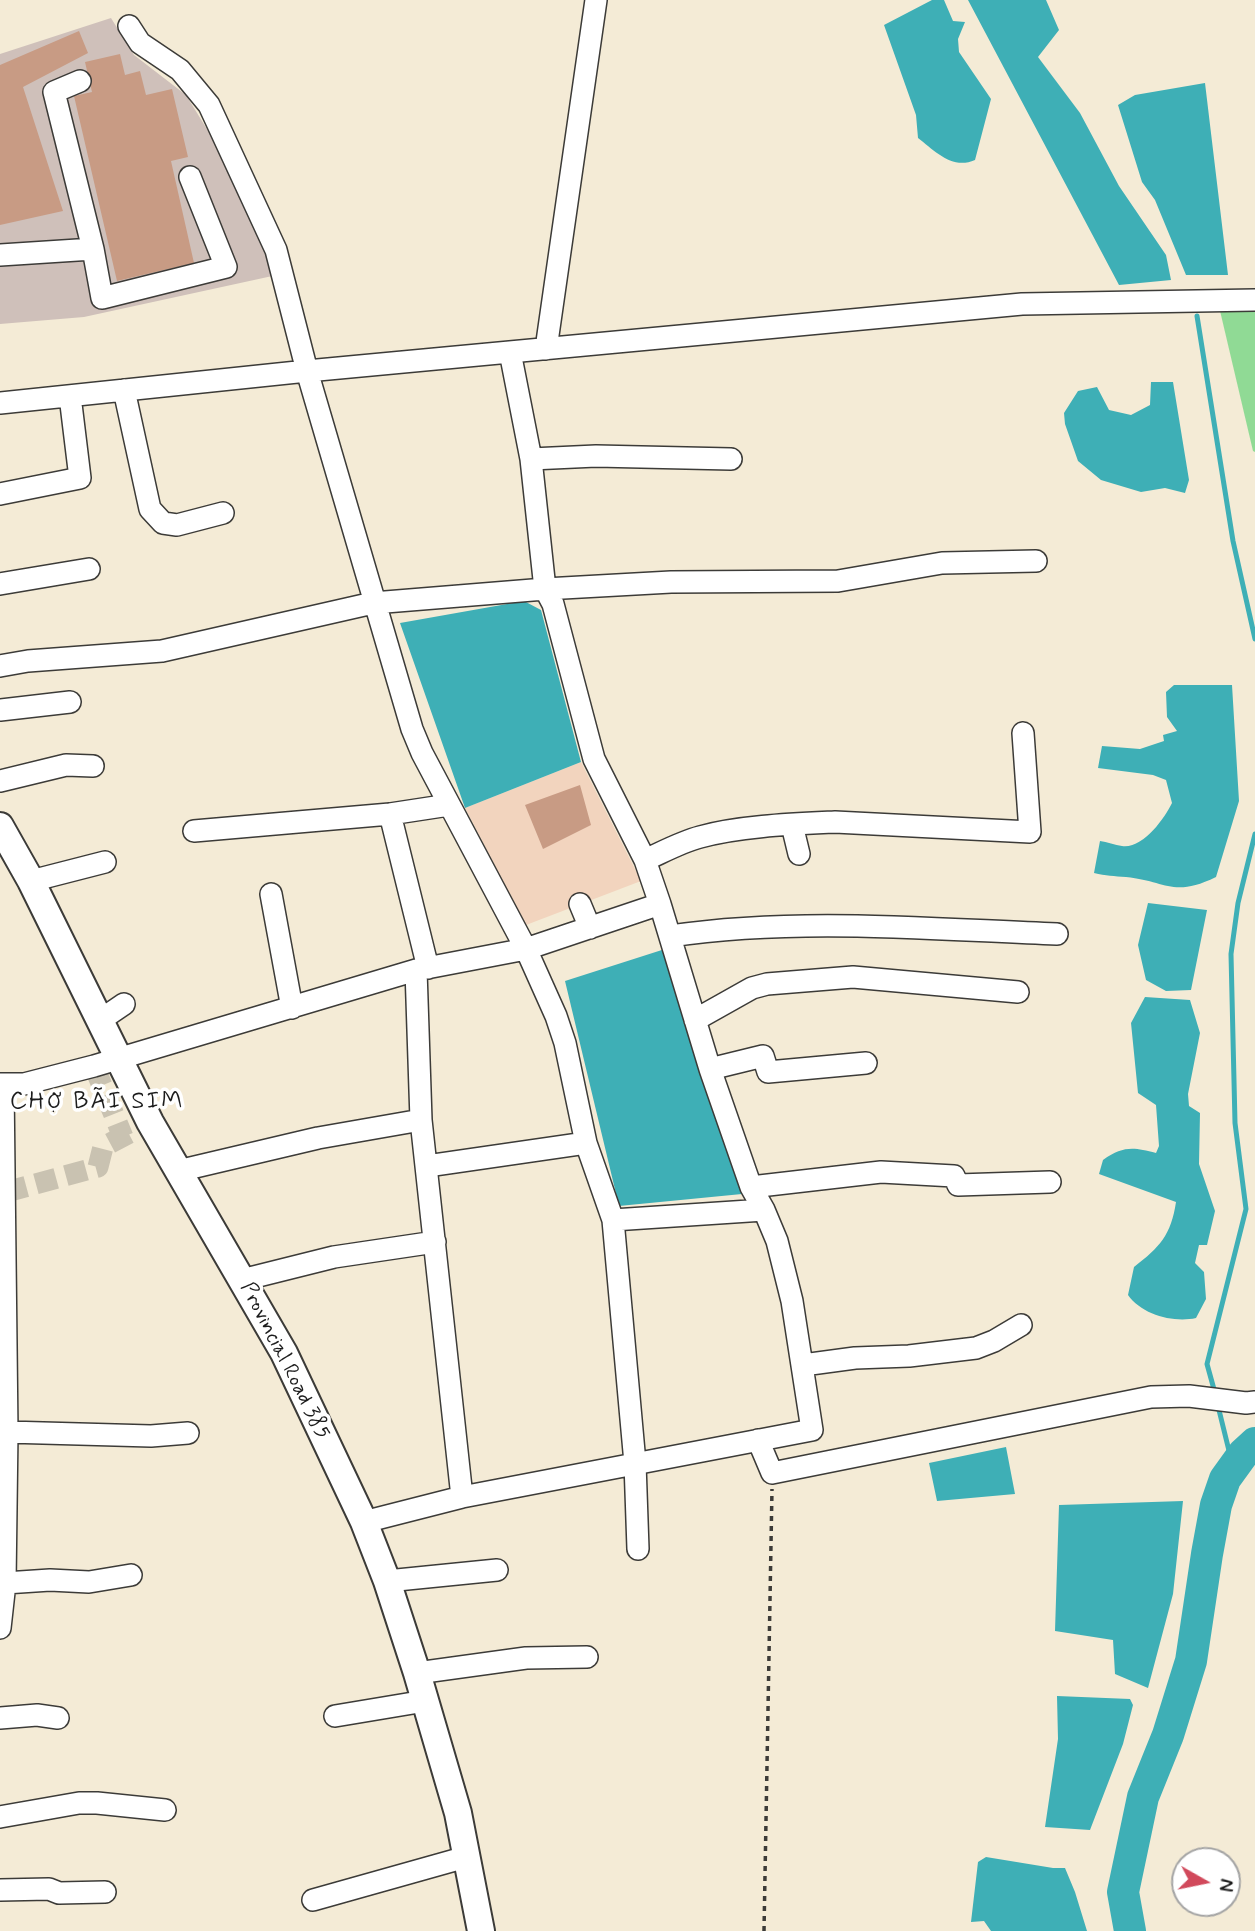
<!DOCTYPE html>
<html>
<head>
<meta charset="utf-8">
<style>
	body { margin:0 }
	#map { position:relative; width:1255px; height:1931px; overflow:hidden; background:#f4ebd6; font-family:Mynerve,sans-serif }
	canvas { display:block }
	.north { position:absolute; left:1171px; top:1847px; width:70px; height:70px; box-sizing:border-box; background:#fff; border:2px solid #a4a4a4; border-radius:50%; rotate:99deg; font-size:19px; font-weight:700; line-height:28px; text-align:center; color:#1c1c1c }
	.north::after { content:''; display:block; margin:auto; width:24px; height:32px; background:#d1495b; clip-path:polygon(50% 0,100% 100%,50% 72%,0 100%) }
</style>
</head>
<body>
<div id="map">
<canvas width="1255" height="1931"></canvas>
<div class="north">N</div>
</div>
<script>
const g = document.querySelector('canvas').getContext('2d');
g.lineJoin = 'round';
function paint(path, color) { g.fillStyle = color; g.fill(path, 'evenodd'); }
function strokePath(path, color, width, dash) { g.strokeStyle = color; g.lineWidth = width; g.lineCap = dash ? 'butt' : 'round'; g.setLineDash(dash || []); g.stroke(path); }
function label(font, color, halo, rows, align = 'center') {
  g.font = font + ' Mynerve,sans-serif'; g.lineWidth = 7; g.setLineDash([]); g.textBaseline = 'middle'; g.strokeStyle = halo; g.fillStyle = color; for (const [text, x, y, turn = 0] of rows) {
    g.save(); g.translate(x, y); g.rotate((+turn || 0) * Math.PI / 180); g.textAlign = isNaN(turn) ? turn : align; if (halo) g.strokeText(text, 0, 0); g.fillText(text, 0, 0); g.restore();
  }
}
const built = new Path2D(`
	M581 762 641 881 526 925 465 808Z`);
const industrial = new Path2D(`
	M111 18 134 55 186 95 216 144 277 275 84 317 0 324V54Z`);
const green = new Path2D(`
	M1217 298H1255V452L1253 451Z`);
const water = new Path2D(`
	M932 0H944L953 21 965 22 958 39 959 52 991 99 975 160C952 170 935 151 918 138L916 115 884 25Z
	M968 0H1046L1059 30 1038 57 1080 113 1119 186 1166 255 1171 280 1119 285Z
	M1205 83 1228 275H1186L1155 200 1142 182 1118 105 1135 95Z
	M1151 382H1173L1189 480 1185 493 1165 488 1141 492 1101 480 1078 461 1065 424 1064 413 1078 391 1097 387 1109 410 1131 415 1150 405Z
	M524 601 541 610 581 762 465 808 400 623Z
	M1174 685H1232L1239 801 1216 877C1173 898 1166 881 1126 877 1114 876 1106 876 1094 873L1100 841C1107 842 1115 845 1122 846 1143 849 1164 819 1172 803L1166 780 1153 775 1098 768 1102 746 1140 749 1164 741 1163 735 1177 731 1167 717 1166 692Z
	M1148 903 1207 910 1191 990 1166 991 1146 980 1138 945Z
	M665 949 742 1194 619 1206 565 981Z
	M1145 997 1190 1000 1200 1033 1188 1094 1189 1106 1200 1113 1199 1164 1215 1211 1207 1245H1199L1195 1263 1204 1272 1206 1299 1196 1318C1174 1323 1142 1315 1128 1295L1134 1267C1160 1247 1171 1235 1176 1202L1099 1174 1103 1160C1123 1146 1133 1147 1156 1153L1159 1146 1156 1105 1138 1093 1131 1023Z
	M1006 1447 1015 1494 937 1501 929 1463Z
	M1183 1501 1173 1594 1148 1688 1115 1674 1113 1640 1055 1631 1059 1505Z
	M1057 1696 1130 1699 1133 1705 1123 1744 1090 1830 1045 1827 1058 1739Z
	M986 1857 1053 1868H1065L1075 1892 1087 1931H991L984 1921 971 1922 978 1862Z`);
const stream = new Path2D(`
	M1197 316 1233 541 1255 639
	M1215 1393 1207 1364 1246 1209 1235 1123 1231 954 1238 903 1255 834
	M1218 1406 1233 1467`);
const river = new Path2D(`
	M1130 1931 1123 1892 1143 1797 1168 1735 1191 1661 1207 1554 1216 1505 1225 1479 1243 1454 1255 1443`);
const building = new Path2D(`
	M79 31 88 53 23 87 63 211 0 225V65Z
	M120 54 125 75 140 71 146 95 172 89 188 157 171 161 194 263 117 281 74 96 92 92 85 62Z
	M580 785 591 825 543 849 525 805Z`);
const minorTunnel = new Path2D(`
	M94 1066 123 1137
	M6 1192 98 1167 103 1147 150 1122`);
const path = new Path2D(`
	M764 1931 772 1489`);
const minor = new Path2D(`
	M129 26 140 43 180 70 209 105 276 250 307 371 412 729 422 753 526 949 556 1016 565 1043 586 1143 613 1220 635 1463 638 1549
	M80 81 54 92 93 249
	M0 255 93 249 102 298 226 267 190 177
	M546 349 596 0
	M124 390 150 509 163 523 177 525 223 513
	M0 403 307 371 1022 304 1255 300
	M531 459 596 456 731 459
	M0 494 80 478 70 396
	M0 584 89 569
	M0 666 28 661 162 651 373 603 545 589 671 582 838 581 942 563 1036 561
	M0 710 70 702
	M0 781 66 765 93 766
	M390 814 428 968
	M792 825 799 854
	M194 831 390 814 449 805
	M645 860C663 852 681 842 700 837 739 826 793 824 835 822L1030 832 1023 733
	M31 881 105 862
	M271 894 292 1008
	M580 904 590 928
	M670 936C798 917 928 929 1057 934
	M416 970 421 1120 462 1497
	M695 1020 752 988 767 984 853 977 1018 992
	M99 1021 124 1004
	M710 1069 763 1056 768 1072 866 1063
	M0 1084H24L94 1066 416 970 526 949 660 904
	M427 1166 586 1143
	M178 1171 318 1138 421 1120
	M751 1187 881 1172 954 1176 958 1185 1050 1182
	M613 1220 764 1210
	M242 1280 334 1257 435 1242
	M803 1365 855 1358 909 1356 976 1348 994 1341 1021 1325
	M7 1432 151 1436 188 1433
	M758 1440 772 1473 1151 1397 1189 1396 1246 1403 1255 1402
	M364 1522 462 1497 812 1430 792 1301 777 1241 764 1210 751 1187 710 1069 660 904 645 860 594 759 553 604 545 589 531 459 510 352
	M387 1581 497 1570
	M5 1583 50 1580 89 1582 131 1575
	M0 1628 5 1583 7 1432 3 1084
	M417 1673 526 1658 587 1657
	M335 1716 425 1701
	M0 1718 37 1715 58 1718
	M0 1817 79 1803H97L165 1810
	M0 1890 49 1889 59 1893 105 1892
	M313 1900 466 1857`);
const major = new Path2D(`
	M0 826 31 881 150 1122 284 1353 364 1522 387 1581 417 1673 458 1813 481 1931`);
const streetNames = [
	["Provincial Road 385",284,1361,63]
];
const quarterNames = [
	["CHỢ BÃI SIM",97,1103]
];
paint(built, '#f2d4be');
paint(industrial, '#cfc0ba');
paint(green, '#90da95');
paint(water, '#3eafb6');
strokePath(stream, '#3eafb6', 5);
strokePath(river, '#3eafb6', 32);
paint(building, '#c89b84');
strokePath(minorTunnel, '#c9c2b1', 21, [21, 10]);
strokePath(minor, '#3c3b38', 24);
strokePath(major, '#3c3b38', 30);
strokePath(path, '#3c3b38', 3.5, [5, 5]);
strokePath(minor, '#fff', 21);
strokePath(major, '#fff', 26);
label('21px', '#1c1c1c', '#fff', streetNames);
g.letterSpacing = '2px';
label('24px', '#1c1c1c', '#fff', quarterNames);
g.letterSpacing = '0px';
</script>
</body>
</html>
